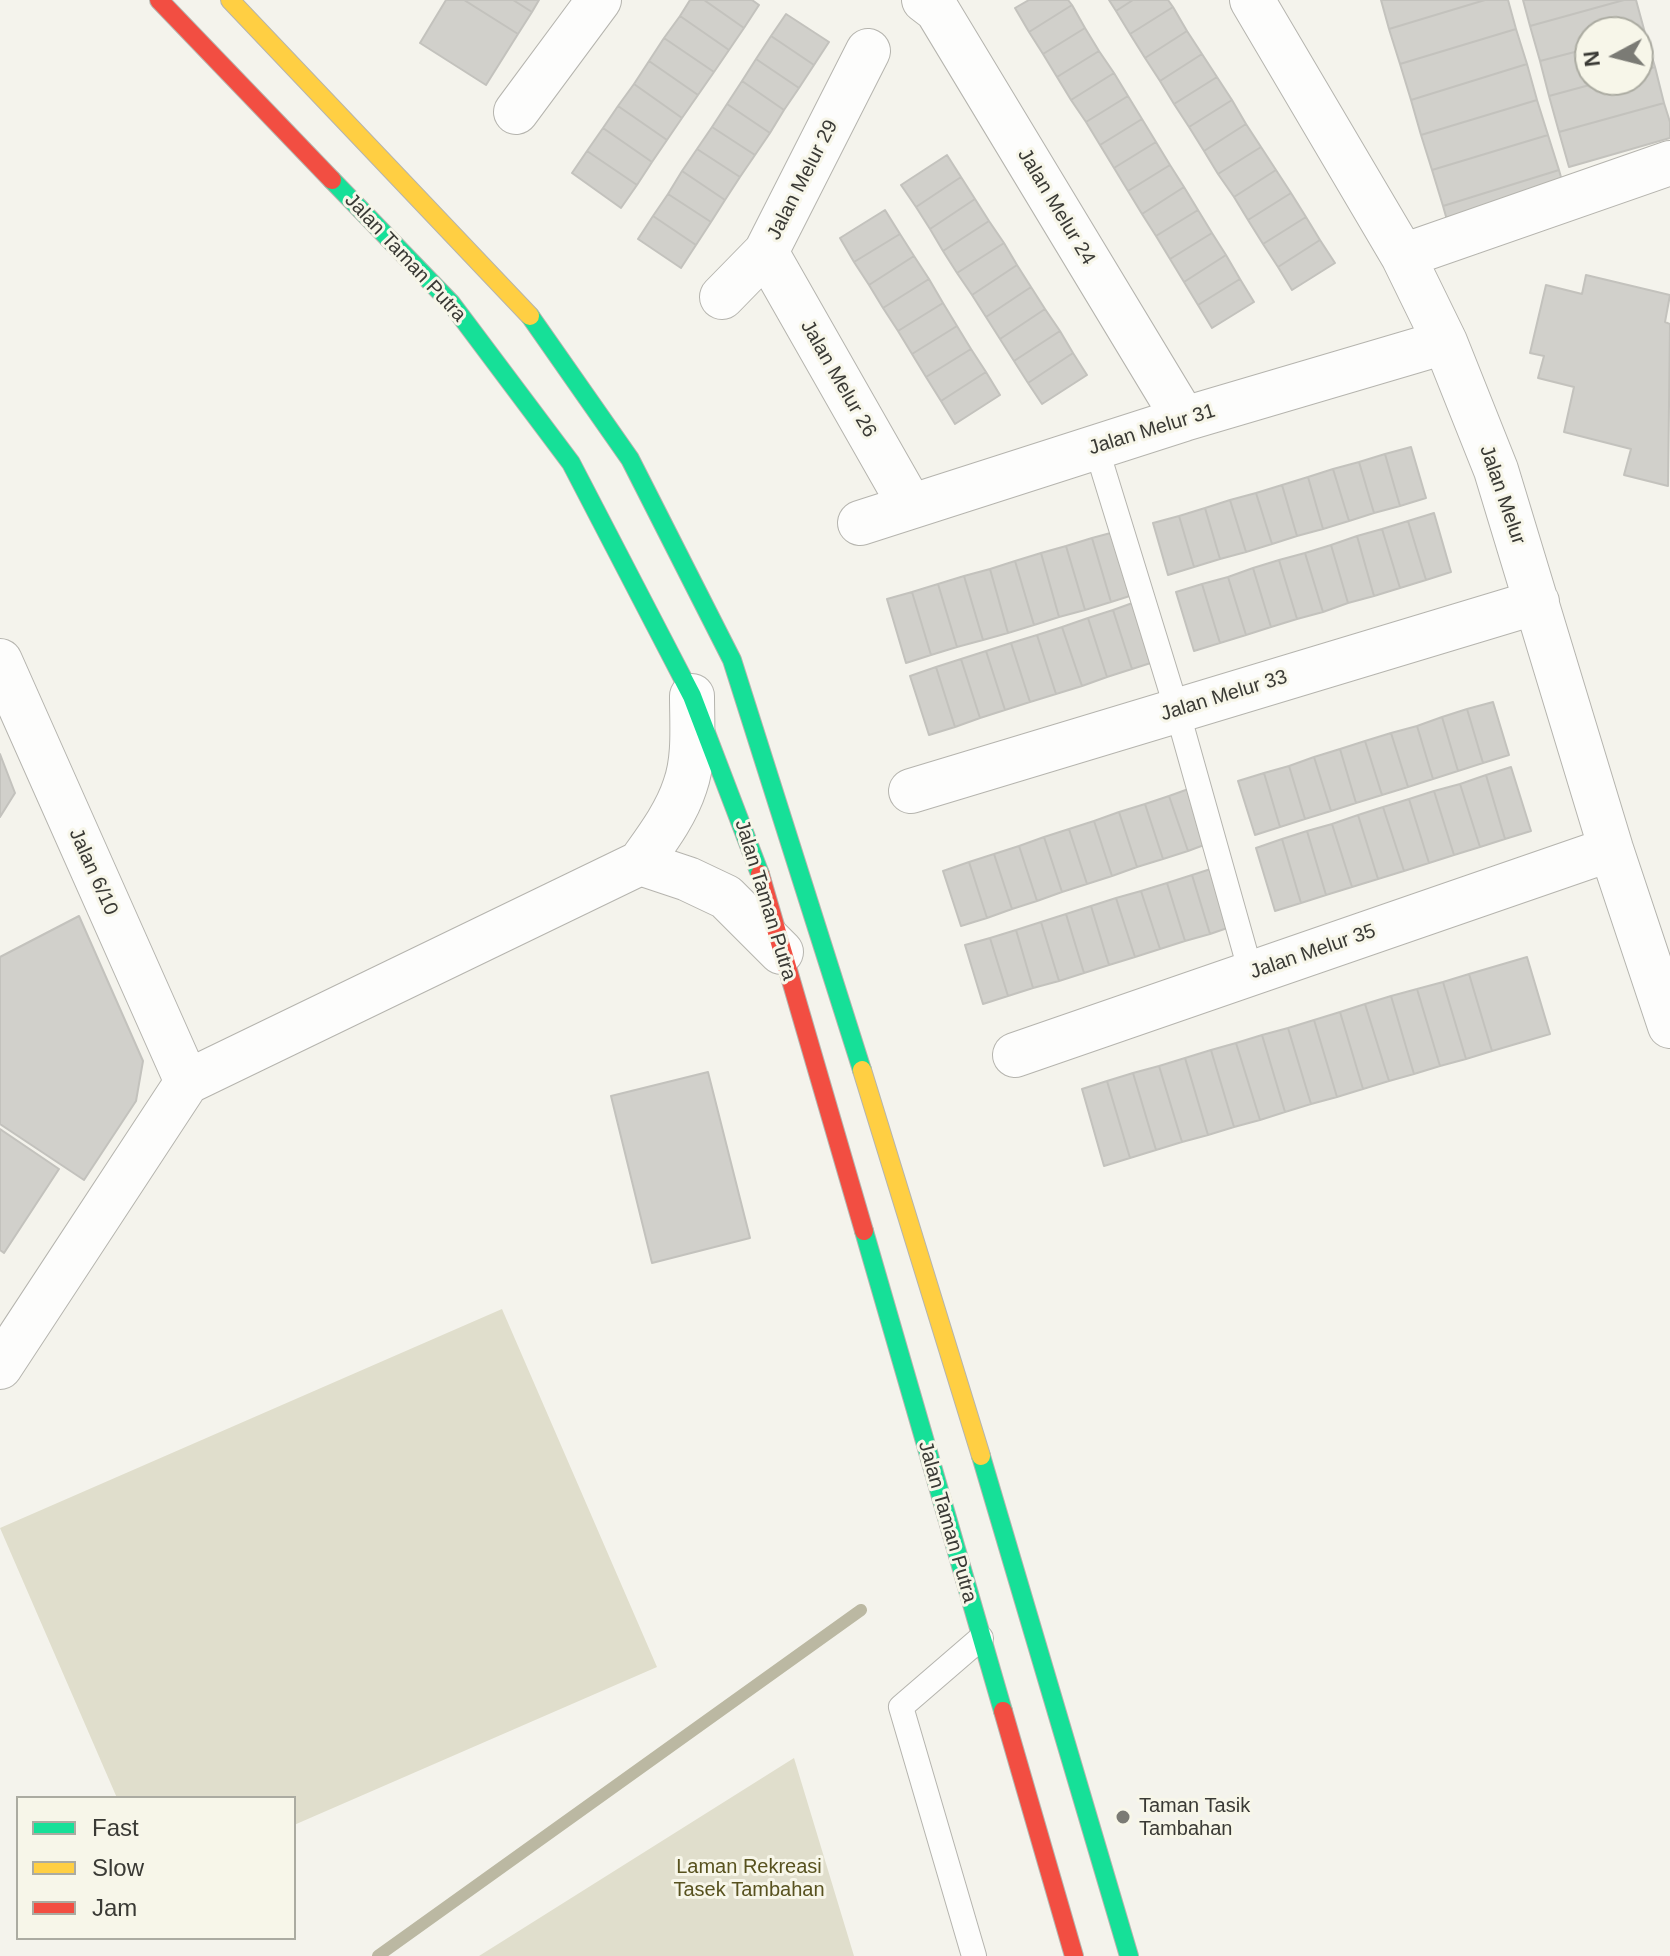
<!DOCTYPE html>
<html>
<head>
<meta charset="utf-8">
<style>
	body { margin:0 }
	#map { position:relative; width:1670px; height:1956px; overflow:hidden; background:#f4f3ec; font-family:Helvetica,sans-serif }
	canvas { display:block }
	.legend { position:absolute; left:16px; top:1796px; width:280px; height:144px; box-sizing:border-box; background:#f7f6e9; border:2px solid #ababa1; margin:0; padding:10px 14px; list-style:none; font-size:24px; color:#3a3a35 }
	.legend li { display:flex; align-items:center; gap:16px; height:40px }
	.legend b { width:40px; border:2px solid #ababa1 }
	.north { position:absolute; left:1574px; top:16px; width:80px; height:80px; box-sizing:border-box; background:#f7f6e9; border:2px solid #ababa1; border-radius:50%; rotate:263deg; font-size:22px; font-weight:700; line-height:32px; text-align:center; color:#3a3a35 }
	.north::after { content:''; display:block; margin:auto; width:28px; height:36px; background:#7b7b75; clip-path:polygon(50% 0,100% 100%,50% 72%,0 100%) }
</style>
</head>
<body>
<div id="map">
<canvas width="1670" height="1956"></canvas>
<ul class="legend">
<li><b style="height:10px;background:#16e098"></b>Fast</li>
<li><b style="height:10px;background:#ffcf43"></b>Slow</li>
<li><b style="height:10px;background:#f24e42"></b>Jam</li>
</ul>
<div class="north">N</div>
</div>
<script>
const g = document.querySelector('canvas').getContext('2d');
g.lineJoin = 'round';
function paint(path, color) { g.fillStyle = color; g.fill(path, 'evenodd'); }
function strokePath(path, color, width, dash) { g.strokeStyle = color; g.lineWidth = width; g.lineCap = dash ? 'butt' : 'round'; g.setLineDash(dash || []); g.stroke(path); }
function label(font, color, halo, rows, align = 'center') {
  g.font = font + ' Helvetica,sans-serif'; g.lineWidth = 6; g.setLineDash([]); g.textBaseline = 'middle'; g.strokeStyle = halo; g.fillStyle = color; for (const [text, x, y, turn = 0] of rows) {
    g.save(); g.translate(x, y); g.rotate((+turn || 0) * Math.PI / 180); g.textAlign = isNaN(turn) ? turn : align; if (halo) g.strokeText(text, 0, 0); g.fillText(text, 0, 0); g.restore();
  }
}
const green = new Path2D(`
	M502 1309 657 1667 294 1825V1798H117L0 1528Z
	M794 1758 854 1956H479Z`);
const stream = new Path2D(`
	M378 1956 861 1610`);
const building = new Path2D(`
	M446 0H464L518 34 486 85 420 43Z
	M464 0H513L532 12 518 34Z
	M513 0H539L532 12Z
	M690 0H704L744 28 729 50 680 16Z
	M704 0H752L759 5 744 28Z
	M1029 0H1068L1072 5 1029 32 1015 8Z
	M1109 0H1133L1116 11Z
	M1133 0H1168L1173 7 1130 34 1116 11Z
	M1381 0H1485L1389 29Z
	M1485 0H1508L1516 29 1400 64 1389 29Z
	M1523 0H1624L1530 26Z
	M1624 0H1636L1645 33 1638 34V32H1590V48L1540 61 1530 26Z
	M1072 5 1085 28 1043 54 1029 32Z
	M1173 7 1187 31 1145 58 1130 34Z
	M786 14 829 42 814 65 771 36Z
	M680 16 729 50 714 72 664 38Z
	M1085 28 1099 51 1057 77 1043 54Z
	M1516 29 1527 64 1411 100 1400 64Z
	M1187 31 1202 54 1160 81 1145 58Z
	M1645 33 1655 67 1638 72V34Z
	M771 36 814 65 799 88 756 59Z
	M664 38 714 72 698 95 649 61Z
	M1590 48V80H1608L1549 96 1540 61Z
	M1099 51 1114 73 1071 100 1057 77Z
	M1202 54 1217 77 1174 104 1160 81Z
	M756 59 799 88 784 110 742 81Z
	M649 61 698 95 682 118 634 84Z
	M1527 64 1537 100 1421 135 1411 100Z
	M1655 67 1664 103 1559 132 1549 96 1608 80H1638V72Z
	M1114 73 1128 96 1086 122 1071 100Z
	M1217 77 1232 100 1189 127 1174 104Z
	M742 81 784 110 770 133 727 104Z
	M634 84 682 118 667 140 618 106Z
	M1128 96 1142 119 1100 145 1086 122Z
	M1232 100 1246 124 1204 151 1189 127Z
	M1537 100 1548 135 1432 170 1421 135Z
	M1664 103 1670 122V138L1569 167 1559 132Z
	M727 104 770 133 755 155 712 127Z
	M618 106 667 140 652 162 603 128Z
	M1142 119 1156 142 1114 168 1100 145Z
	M1246 124 1261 147 1218 174 1204 151Z
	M712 127 755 155 740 177 697 149Z
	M603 128 652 162 637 185 587 151Z
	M1548 135 1559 170 1443 206 1432 170Z
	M1156 142 1170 165 1128 191 1114 168Z
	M1261 147 1276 170 1234 197 1218 174Z
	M697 149 740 177 725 200 682 171Z
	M587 151 637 185 621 208 572 173Z
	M947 155 961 177 916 207 901 185Z
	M1170 165 1184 187 1142 214 1128 191Z
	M1276 170 1291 193 1248 220 1234 197Z
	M1559 170 1569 206 1453 241 1443 206Z
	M682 171 725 200 711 222 668 194Z
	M961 177 975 199 930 229 916 207Z
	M1184 187 1198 210 1156 236 1142 214Z
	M1291 193 1306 217 1263 244 1248 220Z
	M668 194 711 222 696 245 653 216Z
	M975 199 989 221 943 251 930 229Z
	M885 210 900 234 854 262 840 238Z
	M1198 210 1212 233 1170 259 1156 236Z
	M653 216 696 245 681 268 638 239Z
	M1306 217 1320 240 1278 267 1263 244Z
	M989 221 1004 243 957 273 943 251Z
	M1212 233 1226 255 1184 282 1170 259Z
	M900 234 914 256 869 285 854 262Z
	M1320 240 1335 263 1292 290 1278 267Z
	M1004 243 1017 265 972 295 957 273Z
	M1226 255 1240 279 1198 305 1184 282Z
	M914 256 929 279 883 308 869 285Z
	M1017 265 1031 287 986 317 972 295Z
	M1586 275 1670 295 1665 322 1670 324 1668 486 1624 475 1631 449 1564 432 1574 387 1538 378 1544 356 1530 353 1546 285 1582 294Z
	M929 279 943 303 898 331 883 308Z
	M1240 279 1254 302 1212 328 1198 305Z
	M1031 287 1045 309 1000 339 986 317Z
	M943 303 957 326 912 354 898 331Z
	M1045 309 1060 331 1014 361 1000 339Z
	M957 326 971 349 926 377 912 354Z
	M1060 331 1073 353 1028 383 1014 361Z
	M971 349 986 372 941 401 926 377Z
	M1073 353 1087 375 1042 404 1028 383Z
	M986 372 1000 395 955 424 941 401Z
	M1411 447 1426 498 1400 506 1385 454Z
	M1385 454 1400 506 1374 513 1359 462Z
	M1359 462 1374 513 1349 521 1333 469Z
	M1333 469 1349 521 1323 529 1308 477Z
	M1308 477 1323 529 1297 536 1282 485Z
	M1282 485 1297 536 1272 544 1256 493Z
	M1256 493 1272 544 1246 552 1230 500Z
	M1230 500 1246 552 1220 559 1205 508Z
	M1205 508 1220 559 1194 567 1179 516Z
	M1434 513 1451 572 1426 580 1408 521Z
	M1179 516 1194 567 1168 575 1153 523Z
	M1408 521 1426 580 1400 588 1382 529Z
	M1382 529 1400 588 1374 596 1357 536Z
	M1118 531 1136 594 1111 602 1092 538Z
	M1357 536 1374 596 1348 603 1331 545Z
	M1092 538 1111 602 1085 610 1066 546Z
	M1331 545 1348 603 1323 612 1305 553Z
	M1066 546 1085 610 1059 617 1041 553Z
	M1041 553 1059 617 1034 625 1015 561Z
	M1305 553 1323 612 1297 619 1279 560Z
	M1279 560 1297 619 1271 627 1253 568Z
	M1015 561 1034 625 1008 633 990 569Z
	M1253 568 1271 627 1246 635 1228 577Z
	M990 569 1008 633 983 640 964 576Z
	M964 576 983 640 957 647 938 584Z
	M1228 577 1246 635 1220 643 1202 584Z
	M938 584 957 647 931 655 912 592Z
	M1202 584 1220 643 1194 651 1176 592Z
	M912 592 931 655 906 663 887 599Z
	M1138 601 1157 661 1132 669 1113 610Z
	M1113 610 1132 669 1107 677 1088 618Z
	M1088 618 1107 677 1082 686 1062 627Z
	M1062 627 1082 686 1056 694 1037 635Z
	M1037 635 1056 694 1030 702 1011 643Z
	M1011 643 1030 702 1005 710 986 651Z
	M986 651 1005 710 980 718 961 659Z
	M961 659 980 718 955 727 936 667Z
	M936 667 955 727 929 735 910 676Z
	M1493 702 1509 755 1483 763 1467 709Z
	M1467 709 1483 763 1458 771 1442 717Z
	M1442 717 1458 771 1433 779 1417 726Z
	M1417 726 1433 779 1408 787 1391 733Z
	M1391 733 1408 787 1382 795 1365 741Z
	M1365 741 1382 795 1356 803 1340 749Z
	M1340 749 1356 803 1331 811 1314 757Z
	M0 754 15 793 0 817Z
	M1314 757 1331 811 1305 819 1289 766Z
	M1289 766 1305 819 1280 827 1264 773Z
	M1511 767 1531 831 1505 839 1486 775Z
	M1264 773 1280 827 1255 835 1238 781Z
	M1486 775 1505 839 1480 847 1460 784Z
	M1460 784 1480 847 1454 855 1434 791Z
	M1194 787 1212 842 1188 851 1169 796Z
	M1434 791 1454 855 1429 863 1409 799Z
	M1169 796 1188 851 1163 859 1145 804Z
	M1409 799 1429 863 1404 871 1383 807Z
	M1145 804 1163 859 1137 867 1119 812Z
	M1383 807 1404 871 1378 879 1358 815Z
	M1119 812 1137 867 1112 876 1094 821Z
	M1358 815 1378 879 1352 887 1332 824Z
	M1094 821 1112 876 1087 884 1069 829Z
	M1332 824 1352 887 1326 895 1307 831Z
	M1069 829 1087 884 1062 892 1044 837Z
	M1307 831 1326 895 1301 903 1282 839Z
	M1044 837 1062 892 1037 901 1019 846Z
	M1282 839 1301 903 1275 911 1256 848Z
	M1019 846 1037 901 1012 909 994 854Z
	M994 854 1012 909 987 918 969 862Z
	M969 862 987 918 961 926 943 871Z
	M1217 867 1236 925 1210 934 1192 875Z
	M1192 875 1210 934 1185 941 1167 883Z
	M1167 883 1185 941 1160 949 1141 891Z
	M1141 891 1160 949 1135 957 1116 898Z
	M1116 898 1135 957 1109 965 1091 906Z
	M1091 906 1109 965 1084 973 1066 914Z
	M1066 914 1084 973 1059 981 1041 922Z
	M79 916 143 1061 136 1101 84 1180 0 1124V957Z
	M1041 922 1059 981 1033 988 1016 930Z
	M1016 930 1033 988 1008 996 990 938Z
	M990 938 1008 996 983 1004 965 945Z
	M1527 957 1550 1034 1492 1051 1469 974Z
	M1469 974 1492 1051 1466 1059 1443 982Z
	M1443 982 1466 1059 1440 1066 1417 989Z
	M1417 989 1440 1066 1414 1074 1391 996Z
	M1391 996 1414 1074 1389 1081 1365 1004Z
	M1365 1004 1389 1081 1363 1089 1340 1012Z
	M1340 1012 1363 1089 1337 1097 1314 1020Z
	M1314 1020 1337 1097 1311 1104 1288 1028Z
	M1288 1028 1311 1104 1285 1112 1262 1035Z
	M1262 1035 1285 1112 1260 1120 1236 1043Z
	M1236 1043 1260 1120 1234 1127 1211 1050Z
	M1211 1050 1234 1127 1208 1135 1185 1058Z
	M1185 1058 1208 1135 1182 1142 1159 1066Z
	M1159 1066 1182 1142 1156 1150 1133 1073Z
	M708 1072 750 1238 652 1263 611 1096Z
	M1133 1073 1156 1150 1130 1158 1107 1081Z
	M1107 1081 1130 1158 1104 1166 1082 1089Z
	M0 1129 59 1169 4 1253 0 1250Z`);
const lane = new Path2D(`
	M1096 447 1177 710 1251 973
	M974 1956 901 1707 981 1638`);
const street = new Path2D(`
	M924 0 937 10 1184 419
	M1252 0 1403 256 1445 342 1496 470 1611 849 1670 1026
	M516 112 599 0
	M766 252 910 505
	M1403 256 1670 163
	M722 297 766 252 868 51
	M860 523 1184 419 1445 342
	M0 661 187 1082
	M911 791 1537 602
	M640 863 688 879 726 897 781 952
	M1015 1055 1611 849
	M0 1367 187 1082 640 863C657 839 676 814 685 786 695 758 692 725 692 696`);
const fast = new Path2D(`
	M332 180 451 303 571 463 692 696 760 874
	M530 316 630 459 732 660 862 1070
	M864 1231 1003 1711
	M981 1456 1129 1956`);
const slow = new Path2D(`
	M230 0 530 316
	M862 1070 981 1456`);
const jam = new Path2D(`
	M159 0 332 180
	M760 874 864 1231
	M1003 1711 1074 1956`);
const markers = [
	[1123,1817,8,"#7b7b75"]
];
const streetNames = [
	["Jalan Melur 29",803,180,-63],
	["Jalan Melur 24",1056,207,59],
	["Jalan Taman Putra",405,258,47],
	["Jalan Melur 26",838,379,60],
	["Jalan Melur 31",1152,430,-17],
	["Jalan Melur",1502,495,71],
	["Jalan Melur 33",1224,696,-17],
	["Jalan 6/10",93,872,66],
	["Jalan Taman Putra",765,900,73],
	["Jalan Melur 35",1313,952,-19],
	["Jalan Taman Putra",947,1522,74]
];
const poiNames = [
	["Taman Tasik",1139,1806],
	["Tambahan",1139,1829]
];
const parkNames = [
	["Laman Rekreasi",749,1867],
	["Tasek Tambahan",749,1890]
];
paint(green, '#e0decc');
strokePath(stream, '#bbb8a2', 12);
paint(building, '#d1d0cb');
strokePath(building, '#c3c2bd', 2);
strokePath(lane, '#b5b4ae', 26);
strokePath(street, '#b5b4ae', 46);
strokePath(fast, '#b5b4ae', 20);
strokePath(slow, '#b5b4ae', 20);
strokePath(jam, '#b5b4ae', 20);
strokePath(lane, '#fdfdfc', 24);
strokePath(street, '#fdfdfc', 44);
strokePath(fast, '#16e098', 18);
strokePath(slow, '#ffcf43', 18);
strokePath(jam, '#f24e42', 18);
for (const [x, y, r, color] of markers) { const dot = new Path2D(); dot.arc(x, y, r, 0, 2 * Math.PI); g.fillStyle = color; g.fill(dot); strokePath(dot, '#f7f6e9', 3); }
label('20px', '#3a3a35', '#f7f6e9', streetNames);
label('20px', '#3a3a35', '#f7f6e9', poiNames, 'left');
label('20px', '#58521f', '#f7f6e9', parkNames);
</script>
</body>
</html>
